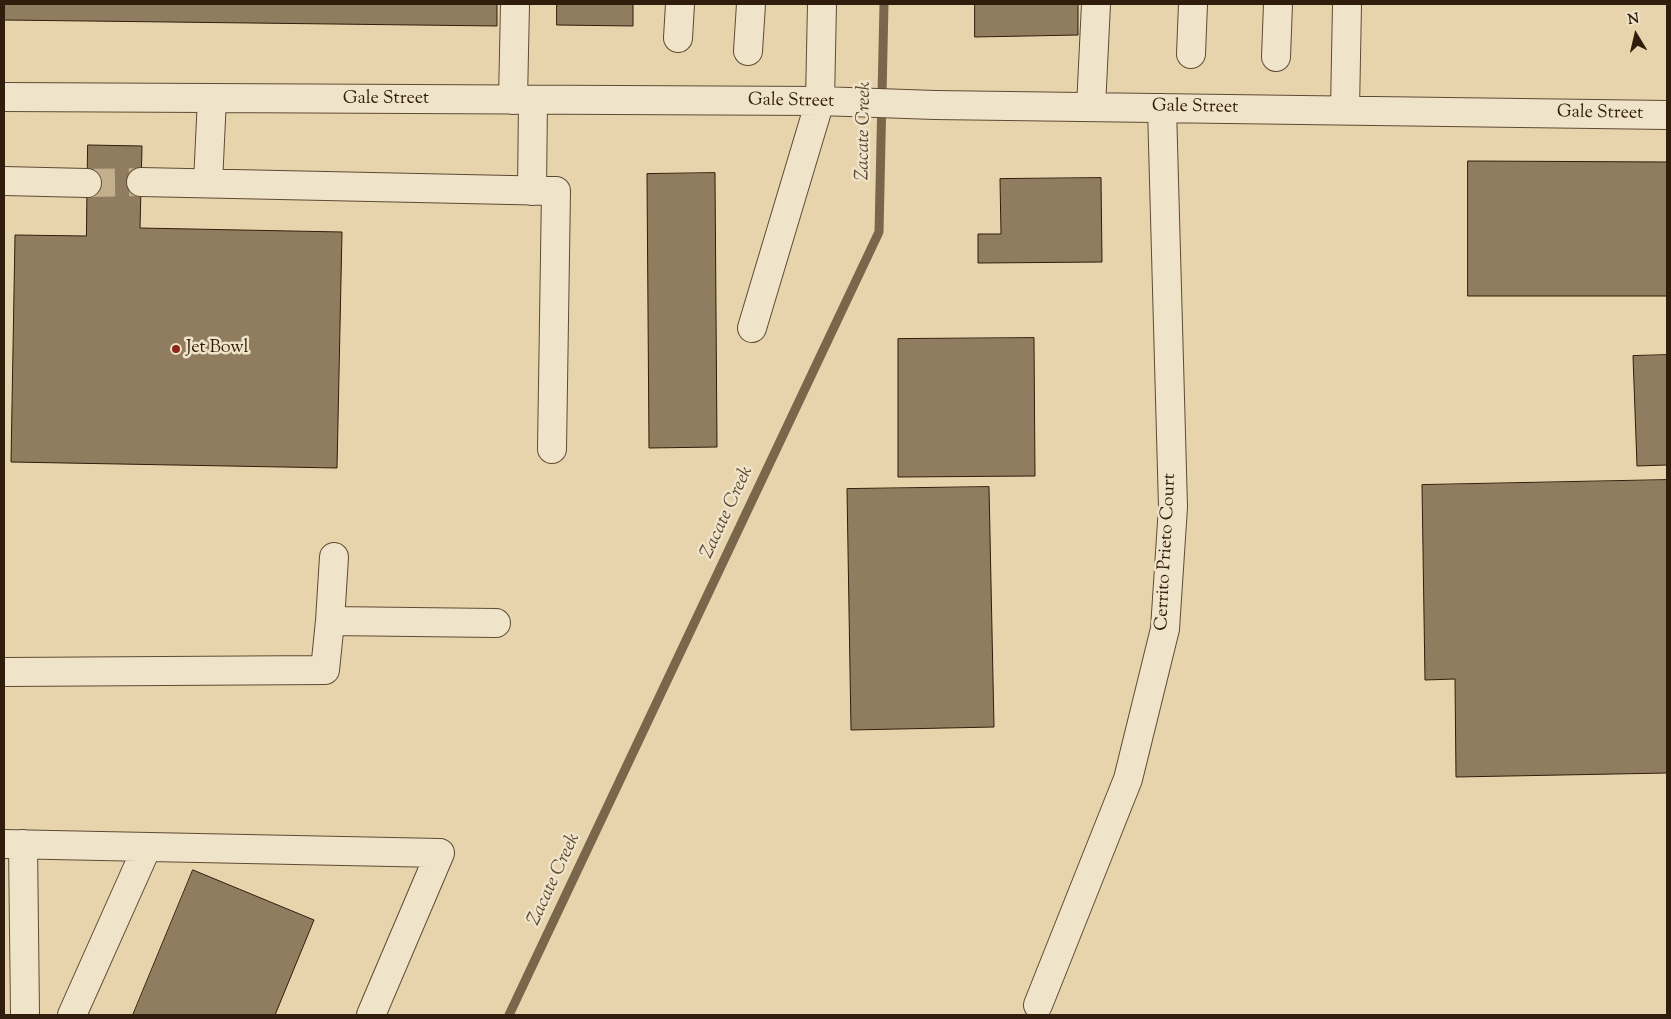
<!DOCTYPE html>
<html>
<head>
<meta charset="utf-8">
<style>
	body { margin:0 }
	#map { position:relative; width:1671px; height:1019px; overflow:hidden; background:#e7d4ac; font-family:"Sorts Mill Goudy",serif }
	canvas { display:block }
	.frame { position:absolute; inset:0; border:5px solid #311d0b; pointer-events:none }
	.north { position:absolute; left:1611px; top:10px; width:50px; height:50px; -webkit-text-stroke:4px #efe3c9; paint-order:stroke; rotate:351deg; font-size:14px; font-weight:700; line-height:20px; text-align:center; color:#311d0b }
	.north::after { content:''; display:block; margin:auto; width:18px; height:22px; background:#311d0b; clip-path:polygon(50% 0,100% 100%,50% 72%,0 100%) }
</style>
</head>
<body>
<div id="map">
<canvas width="1671" height="1019"></canvas>
<div class="frame"></div>
<div class="north">N</div>
</div>
<script>
const g = document.querySelector('canvas').getContext('2d');
g.lineJoin = 'round';
function strokePath(path, color, width, dash) { g.strokeStyle = color; g.lineWidth = width; g.lineCap = dash ? 'butt' : 'round'; g.setLineDash(dash || []); g.stroke(path); }
function paint(path, color) { g.fillStyle = color; g.fill(path, 'evenodd'); }
function label(font, color, halo, rows, align = 'center') {
  g.font = font + ' "Sorts Mill Goudy",serif'; g.lineWidth = 5; g.setLineDash([]); g.textBaseline = 'middle'; g.strokeStyle = halo; g.fillStyle = color; for (const [text, x, y, turn = 0] of rows) {
    g.save(); g.translate(x, y); g.rotate((+turn || 0) * Math.PI / 180); g.textAlign = isNaN(turn) ? turn : align; if (halo) g.strokeText(text, 0, 0); g.fillText(text, 0, 0); g.restore();
  }
}
const stream = new Path2D(`
	M509 1015 879 232 884 4`);
const building = new Path2D(`
	M4 4H497V26L4 20Z
	M557 4H633V26L557 25Z
	M975 4H1078V35L975 37Z
	M88 145 142 146 140 228 342 232 337 468 11 462 15 235 86 236Z
	M1468 161 1667 162V296H1468Z
	M715 173 717 447 649 448 647 174Z
	M1101 178 1102 262 978 263V234H1001L1000 179Z
	M1034 338 1035 476 898 477V339Z
	M1667 355V465L1637 466 1633 356Z
	M1667 480V773L1456 777 1455 679 1425 680 1422 485Z
	M989 487 994 727 851 730 847 489Z
	M193 870 314 920 275 1015H133Z`);
const minorTunnel = new Path2D(`
	M87 183 141 182`);
const minor = new Path2D(`
	M678 38 680 4
	M748 51 751 4
	M1191 54 1193 4
	M1276 57 1278 4
	M4 97 820 101 935 105 1667 115
	M513 100 515 4
	M1091 107 1096 4
	M1345 110 1347 4
	M4 181 87 183
	M141 182 556 191 552 449
	M208 183 212 98
	M532 191 533 101
	M752 328 820 101 822 4
	M330 621 496 623
	M4 672 325 670 330 621 334 557
	M4 844 440 853 371 1015
	M23 844 25 1015
	M1038 1005 1128 779 1165 629 1173 507 1162 108
	M72 1015 147 847`);
const markers = [
	[176,349,5,"#8f2418"]
];
const streetNames = [
	["Gale Street",386,100],
	["Gale Street",791,102,1],
	["Gale Street",1195,108,1],
	["Gale Street",1600,114,1],
	["Cerrito Prieto Court",1167,552,-87]
];
const poiNames = [
	["Jet Bowl",186,349]
];
const waterNames = [
	["Zacate Creek",865,131,-89],
	["Zacate Creek",728,513,-65],
	["Zacate Creek",555,880,-65]
];
strokePath(stream, '#79664b', 9);
paint(building, '#907c5f');
strokePath(building, '#311d0b', 1);
strokePath(minorTunnel, '#c3af8c', 28, [28, 14]);
strokePath(minor, '#5e4b33', 30);
strokePath(minor, '#efe3c9', 28);
for (const [x, y, r, color] of markers) { const dot = new Path2D(); dot.arc(x, y, r, 0, 2 * Math.PI); g.fillStyle = color; g.fill(dot); strokePath(dot, '#efe3c9', 2); }
label('18px', '#311d0b', '#efe3c9', streetNames);
label('18px', '#311d0b', '#efe3c9', poiNames, 'left');
label('italic 19px', '#5b4730', '#efe3c9', waterNames);
</script>
</body>
</html>
